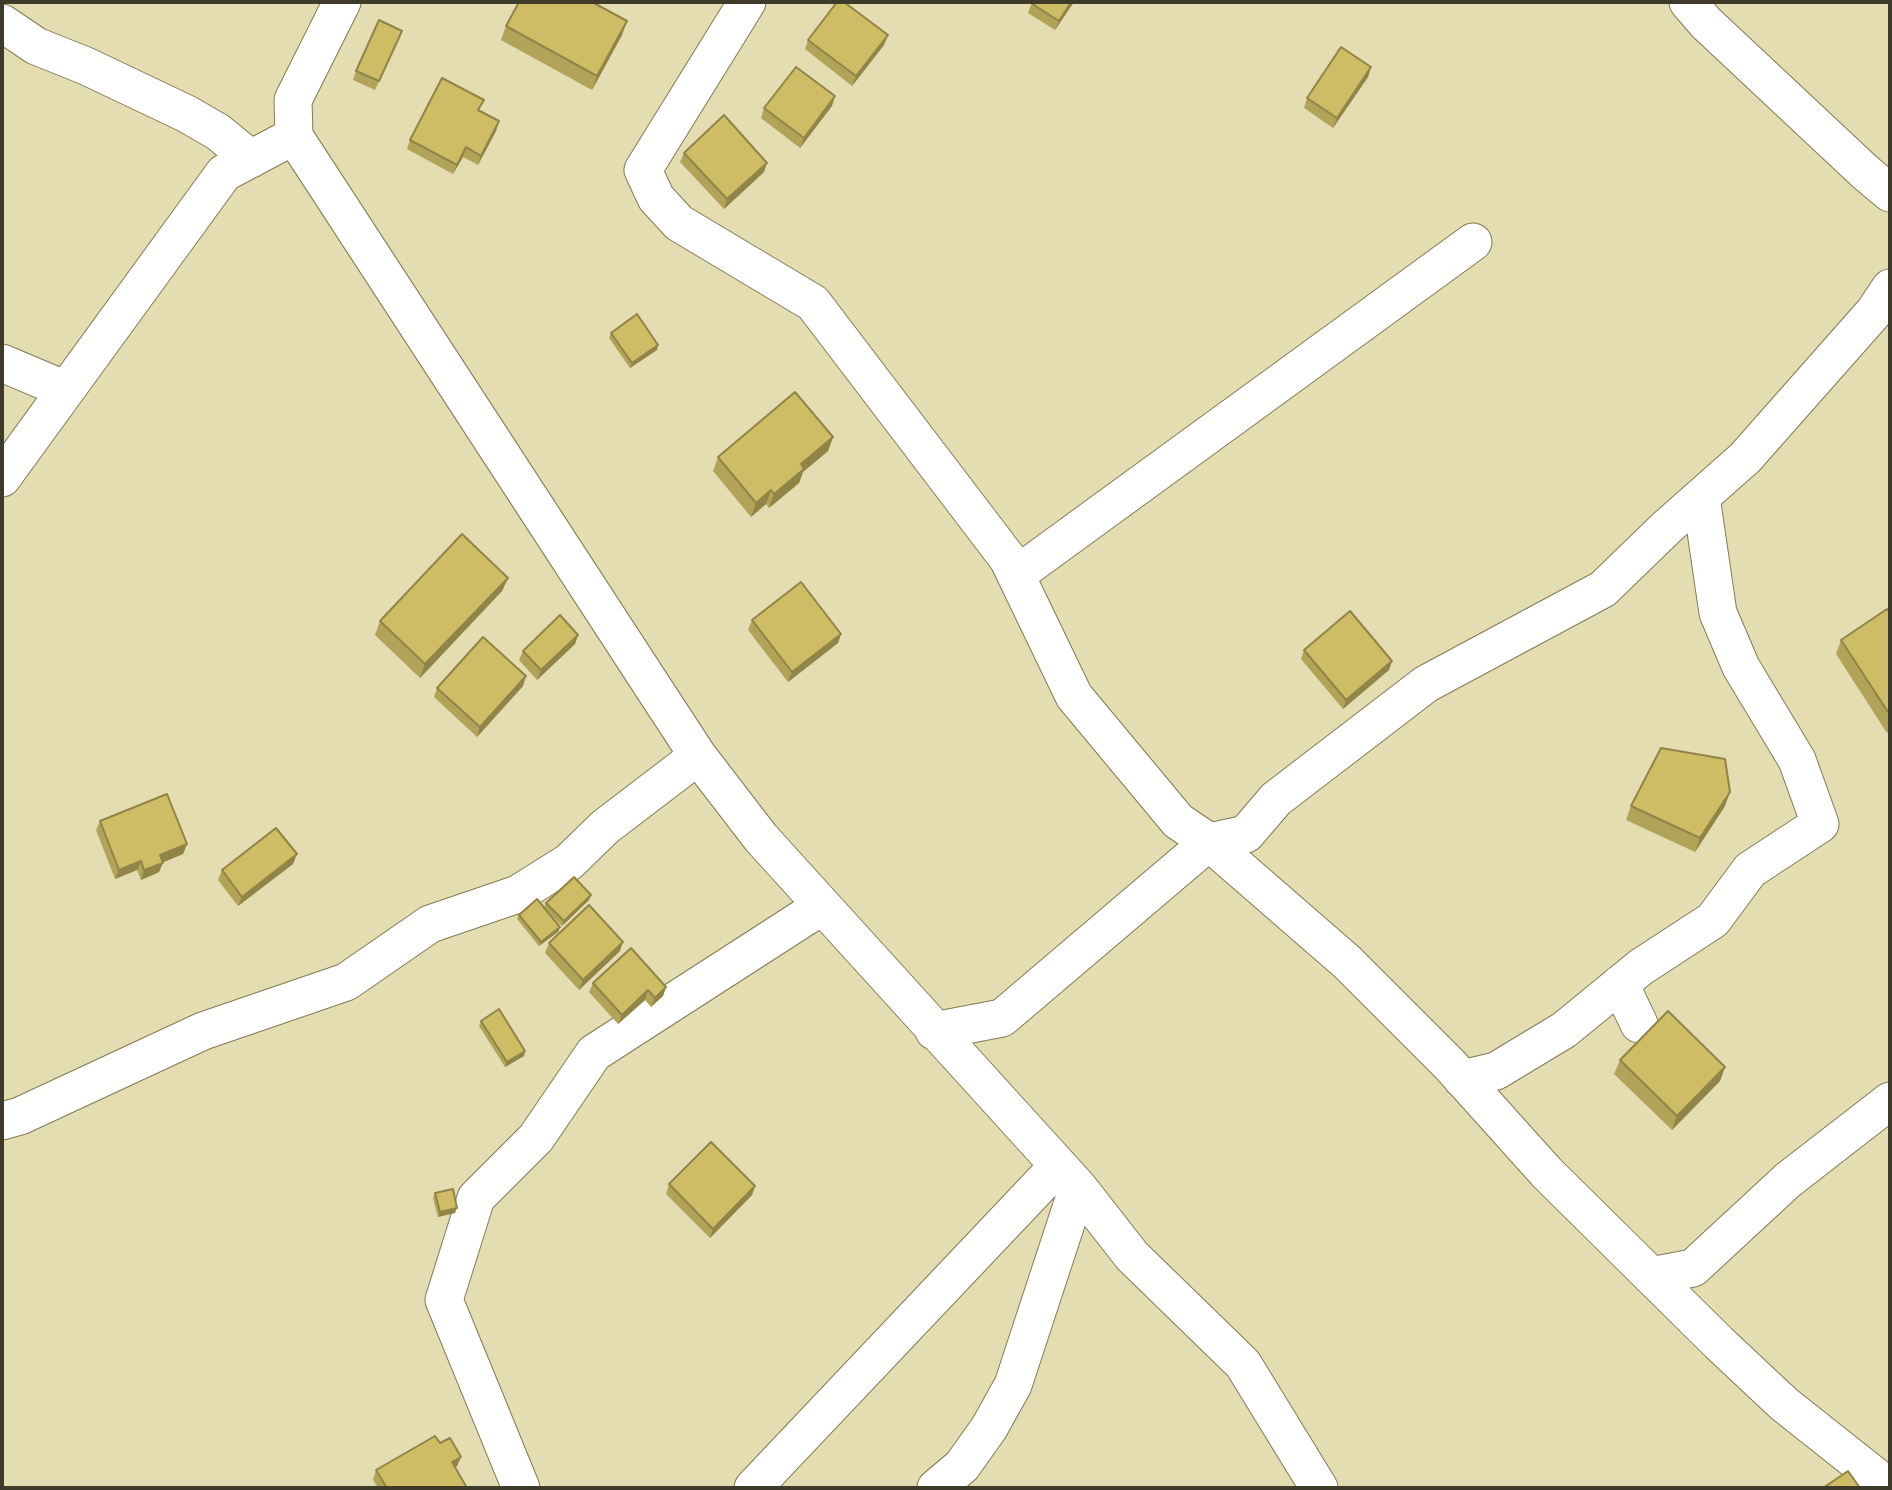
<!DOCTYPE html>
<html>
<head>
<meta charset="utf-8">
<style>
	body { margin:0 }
	#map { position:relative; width:1892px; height:1490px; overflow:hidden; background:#e4ddb2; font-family:Georgia,serif }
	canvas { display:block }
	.frame { position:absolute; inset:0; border:4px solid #3e3b2a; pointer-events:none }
</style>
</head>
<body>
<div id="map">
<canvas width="1892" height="1490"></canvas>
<div class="frame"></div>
</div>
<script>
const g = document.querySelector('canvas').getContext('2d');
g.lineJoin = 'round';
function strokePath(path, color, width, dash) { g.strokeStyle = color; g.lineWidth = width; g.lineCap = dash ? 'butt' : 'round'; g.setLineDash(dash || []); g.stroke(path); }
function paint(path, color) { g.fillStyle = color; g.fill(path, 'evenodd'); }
const minor = new Path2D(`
	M342 2 293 100 294 136 649 681 698 756 761 838 1078 1187 1132 1256 1243 1364 1319 1488
	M747 2 643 170 656 198 679 223 813 303 1008 559 1074 696 1178 821 1209 842 1347 962 1450 1065 1547 1173 1719 1343 1784 1404 1890 1488
	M1688 2 1706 23 1865 172 1890 193
	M2 23 36 46 86 66 187 114 218 132 251 159
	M2 363 66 390
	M2 478 224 173 294 136
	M1016 575 1473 242
	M1620 984 1639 1024
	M934 1031 1002 1018 1209 842 1246 834 1276 799 1426 684 1603 589 1667 527 1745 458 1874 312 1890 288
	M1462 1079 1496 1071 1564 1030 1641 967 1713 920 1750 870 1820 824 1797 760 1741 667 1718 613 1701 497
	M2 1121 20 1116 203 1031 346 982 430 924 518 894 569 862 605 827 698 756
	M1651 1276 1693 1268 1788 1180 1890 1101
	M521 1488 444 1300 476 1198 536 1138 594 1053 822 906
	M753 1488 1058 1166
	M936 1488 962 1466 989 1428 1013 1385 1078 1187`);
const wall = new Path2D(`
	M1032 2H1074L1055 30 1028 13Z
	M506 26 622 35 592 90 501 40Z
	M402 31 375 90 353 80 356 71Z
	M888 35 884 45 852 86 805 49 808 40Z
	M1371 67 1368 77 1333 128 1304 108 1307 98Z
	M832 106 800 148 761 118 764 108Z
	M480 111 499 121 496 131 478 165 463 157 453 174 407 149 410 140Z
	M684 153 764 172 724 209 680 162Z
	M611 333 657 350 630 368 609 338Z
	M833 437 828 451 803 472 799 483 769 508 766 504 751 517 713 471 718 457Z
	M508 578 502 591 420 678 375 635 380 621Z
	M1890 613V731L1887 733 1836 654 1841 640Z
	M752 620 841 634 838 643 788 682 748 630Z
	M578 635 575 644 537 680 519 660 523 651Z
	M1304 650 1389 670 1343 709 1301 659Z
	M523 686 477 737 434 697 437 688Z
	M1631 806H1725L1695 852 1626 820Z
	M100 821 187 844 183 854 163 862 159 872 141 880 137 870 115 879 96 830Z
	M293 864 238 906 218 880 222 870Z
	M589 900 562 926 544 907 546 903Z
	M519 915 560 927 558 932 539 946 517 919Z
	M549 943 620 951 579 990 545 953Z
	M593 983 666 987 663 996 651 1007 645 1000 618 1024 589 992Z
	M481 1021 525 1051 524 1056 505 1067 479 1026Z
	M1620 1060 1725 1067 1720 1081 1672 1130 1614 1074Z
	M669 1184 755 1186 752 1195 710 1238 666 1194Z
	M435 1193 455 1213 438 1217 433 1198Z
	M440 1443 461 1457 457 1466 455 1468 467 1488H378L373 1480 376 1470Z`);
const shadedWall = new Path2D(`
	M1071 2H1074L1055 30 1059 21Z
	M627 21 622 35 592 90 597 76Z
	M888 35 884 45 852 86 856 76Z
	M1371 67 1368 77 1333 128 1337 118Z
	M835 96 832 106 800 148 804 138Z
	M499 121 496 131 478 165 481 156Z
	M466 147 463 157 453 174 457 165Z
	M767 163 764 172 724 209 727 199Z
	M658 345 657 350 630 368 632 363Z
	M833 437 828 451 803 472 799 483 769 508 774 494 801 464Z
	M771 490 766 504 751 517 756 503Z
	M508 578 502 591 420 678 425 664Z
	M841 634 838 643 788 682 792 672Z
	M578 635 575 644 537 680 541 670Z
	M1392 661 1389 670 1343 709 1346 700Z
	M526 676 523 686 477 737 480 727Z
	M1730 792 1725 806 1695 852 1700 838Z
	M187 844 183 854 157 865 160 855Z
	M297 854 293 864 238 906 242 897Z
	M141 861 137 870 115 879 119 870Z
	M163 863 159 872 141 880 144 870Z
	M591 895 589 900 562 926 564 921Z
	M560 927 558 932 539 946 541 942Z
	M623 942 620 951 579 990 583 980Z
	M666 987 663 996 651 1007 655 998Z
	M648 990 645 1000 618 1024 622 1015Z
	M525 1051 524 1056 505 1067 507 1062Z
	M1725 1067 1720 1081 1672 1130 1677 1116Z
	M755 1186 752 1195 710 1238 713 1229Z
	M457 1208 455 1213 438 1217 440 1212Z
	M461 1457 457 1466 449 1472 452 1462Z`);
const building = new Path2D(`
	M519 2H592L627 21 597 76 506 26Z
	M837 2H844L888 35 856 76 808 40Z
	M1032 2H1071L1059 21 1031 3Z
	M379 20 402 31 379 81 356 71Z
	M1341 47 1371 67 1337 118 1307 98Z
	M796 67 835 96 804 138 764 108Z
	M442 78 484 100 478 110 499 121 481 156 466 147 457 165 410 140Z
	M724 115 767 163 727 199 684 153Z
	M637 314 658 345 632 363 611 333Z
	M795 392 833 437 801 464 804 469 774 494 771 490 756 503 718 457Z
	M462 534 508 578 425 664 380 621Z
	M801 582 841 634 792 672 752 620Z
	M1887 609 1890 613V715L1841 640Z
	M1350 611 1392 661 1346 700 1304 650Z
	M560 615 578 635 541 670 523 651Z
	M483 637 526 676 480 727 437 688Z
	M1661 748 1725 759 1730 792 1700 838 1631 806Z
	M167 794 187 844 160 855 163 863 144 870 141 861 119 870 100 821Z
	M276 828 297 854 242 897 222 870Z
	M574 877 591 895 564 921 546 903Z
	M537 899 560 927 541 942 519 915Z
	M589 905 623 942 583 980 549 943Z
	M631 948 666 987 655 998 648 990 622 1015 593 983Z
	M499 1009 525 1051 507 1062 481 1021Z
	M1668 1011 1725 1067 1677 1116 1620 1060Z
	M711 1142 755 1186 713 1229 669 1184Z
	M453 1189 457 1208 440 1212 435 1193Z
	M435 1436 440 1443 450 1438 461 1457 452 1462 467 1488H387L376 1470Z
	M1848 1471 1860 1488H1823Z`);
strokePath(minor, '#827b53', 39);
strokePath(minor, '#fff', 37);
paint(wall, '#b1a357');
paint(shadedWall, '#908447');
paint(building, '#cebd65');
strokePath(building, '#908447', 2);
</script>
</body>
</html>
